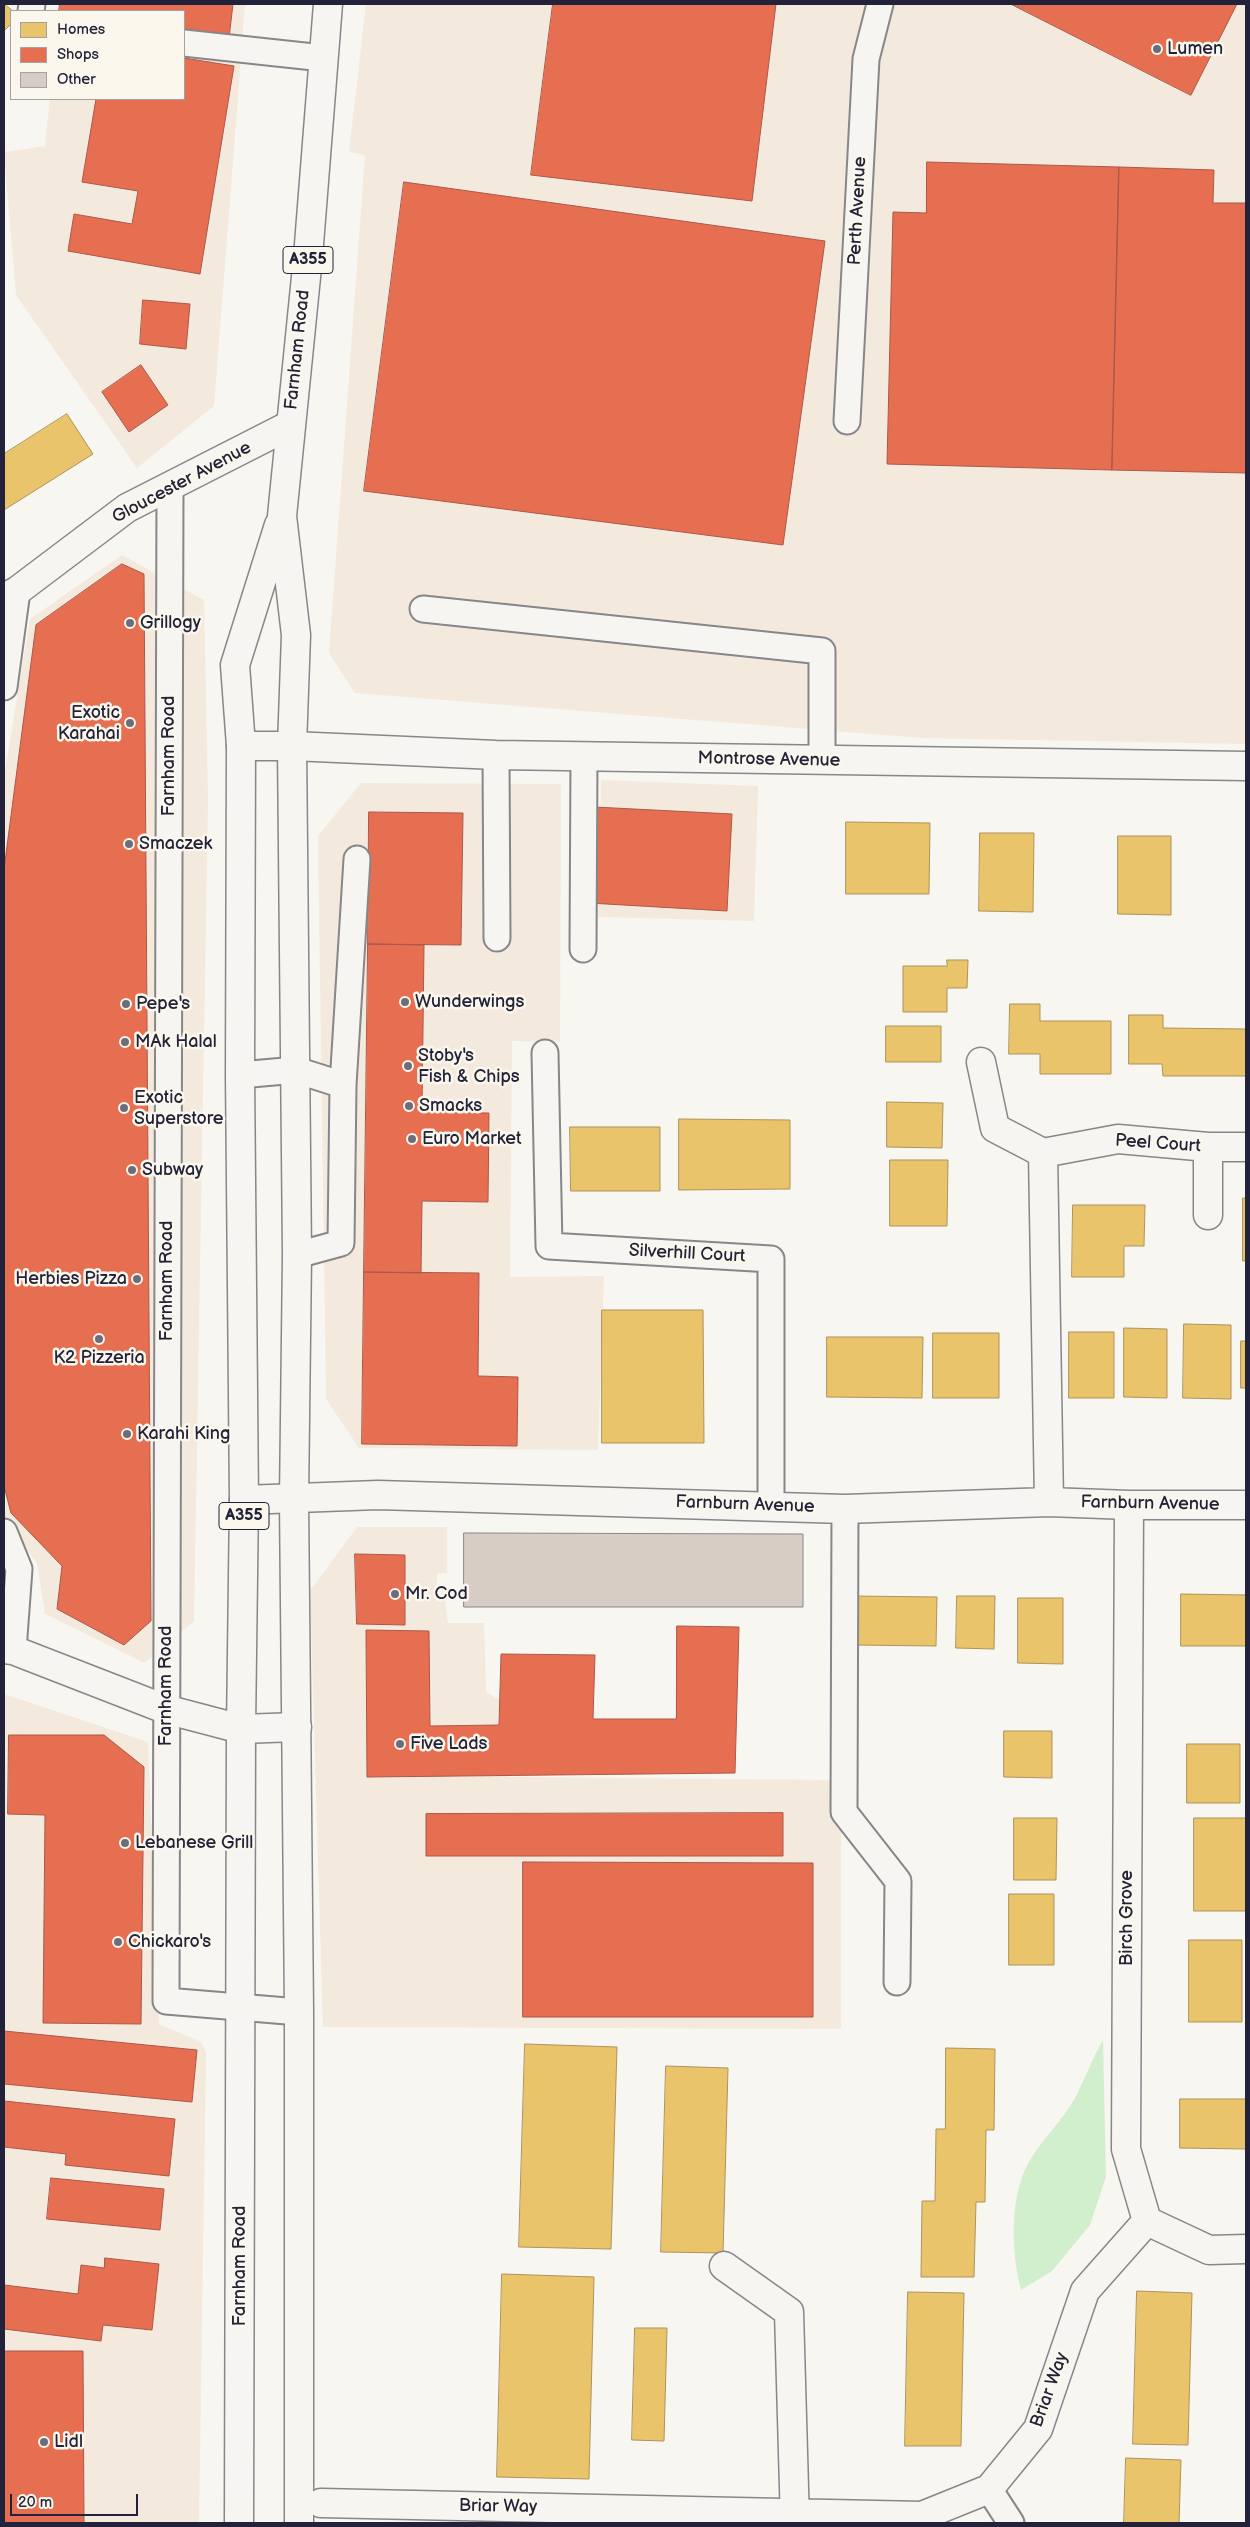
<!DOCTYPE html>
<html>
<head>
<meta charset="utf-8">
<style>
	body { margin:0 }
	#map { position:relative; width:1250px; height:2527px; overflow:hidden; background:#f8f6f0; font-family:"Balsamiq Sans",sans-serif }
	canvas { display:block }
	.frame { position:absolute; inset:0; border:5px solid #22223b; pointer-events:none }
	.legend { position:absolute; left:10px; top:10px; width:175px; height:90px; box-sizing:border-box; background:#fbf7ec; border:1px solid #a4a2a5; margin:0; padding:6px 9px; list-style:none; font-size:15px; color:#22223b }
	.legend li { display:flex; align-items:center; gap:10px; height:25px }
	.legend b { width:25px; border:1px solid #a4a2a5 }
	.scale { position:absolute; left:10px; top:2494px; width:128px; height:22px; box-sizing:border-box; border:2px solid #22223b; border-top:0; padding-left:6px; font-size:15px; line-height:18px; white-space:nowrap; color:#22223b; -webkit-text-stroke:4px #fbf7ec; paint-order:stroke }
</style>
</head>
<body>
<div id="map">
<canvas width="1250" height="2527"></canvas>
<div class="frame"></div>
<ul class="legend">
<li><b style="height:14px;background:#e9c46a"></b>Homes</li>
<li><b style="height:14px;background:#e76f51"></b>Shops</li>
<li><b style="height:14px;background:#d7cdc4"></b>Other</li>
</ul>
<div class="scale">20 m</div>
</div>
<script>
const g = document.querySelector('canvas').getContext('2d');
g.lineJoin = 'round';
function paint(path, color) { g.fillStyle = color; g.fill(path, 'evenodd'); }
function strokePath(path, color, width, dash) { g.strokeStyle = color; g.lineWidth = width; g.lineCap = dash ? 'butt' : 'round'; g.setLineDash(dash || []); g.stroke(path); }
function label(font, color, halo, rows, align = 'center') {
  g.font = font + ' "Balsamiq Sans",sans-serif'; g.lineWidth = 5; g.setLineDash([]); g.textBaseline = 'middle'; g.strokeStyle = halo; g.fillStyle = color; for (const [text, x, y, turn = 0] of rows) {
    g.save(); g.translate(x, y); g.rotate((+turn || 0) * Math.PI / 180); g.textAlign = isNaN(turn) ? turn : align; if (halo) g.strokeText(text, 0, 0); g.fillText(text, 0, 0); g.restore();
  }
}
const built = new Path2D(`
	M60 4H245L242 41 184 34V11H59Z
	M366 4H1246V744L922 738 355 693 329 653 365 155 349 152Z
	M184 53 241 58 214 406 137 468 16 295 4 152 45 146 50 99H184Z
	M122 555 204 600 208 799 194 1621 145 1663 45 1614 37 1563 4 1521V777L30 619Z
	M601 780 758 786 754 921 598 917Z
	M361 783 561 784 560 1042 512 1041 510 1277 604 1276 598 1450 359 1448 326 1399 318 836Z
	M357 1527H447V1573L437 1574V1599L445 1600 448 1623H484L486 1692 511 1707 508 1777 841 1780V2029L323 2027 310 1591Z
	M7 1695 148 1742 159 2024 201 2042 206 2052 199 2523H4V1696Z`);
const green = new Path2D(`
	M1103 2040 1106 2177 1090 2225 1052 2271 1021 2290C1011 2252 1009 2195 1030 2160 1043 2138 1063 2120 1075 2098 1085 2079 1092 2059 1103 2040Z`);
const homes = new Path2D(`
	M4 4 13 11 11 24 4 31Z
	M67 414 93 454 4 510V454Z
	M846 822 930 823 929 894H846Z
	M980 833H1034L1033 912 979 911Z
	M1118 836H1171V915L1118 914Z
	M947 960H968L967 988H947V1012H903V966H947Z
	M1010 1004H1040V1021H1111V1074H1040V1054H1009Z
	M1129 1015H1163V1028L1246 1029V1019V1076H1163L1162 1064H1129Z
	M886 1026H941V1062H886Z
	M887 1102 943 1103 942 1148 887 1147Z
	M679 1119 790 1120V1189L679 1190Z
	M570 1127H660V1191H571Z
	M890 1160H948L947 1226H890Z
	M1243 1198H1246V1261H1243Z
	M1073 1205H1145L1144 1246H1124V1277H1072Z
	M602 1310H703L704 1443H602Z
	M1184 1324 1231 1325V1399L1183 1398Z
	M1124 1328 1167 1329V1398L1124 1397Z
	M1069 1332H1114V1398H1069Z
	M933 1333H999V1398H933Z
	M827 1337H923L922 1398 827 1397Z
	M1241 1341H1246V1388H1241Z
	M1181 1594 1246 1595V1646H1181Z
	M853 1596 937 1597 936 1646 853 1645Z
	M957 1596H995L994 1649 956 1648Z
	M1018 1598H1063V1664L1018 1663Z
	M1004 1731H1052V1778L1004 1777Z
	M1187 1744H1240V1803H1187Z
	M1014 1818H1057L1056 1880H1014Z
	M1194 1818H1246V1911H1194Z
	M1009 1894H1054V1965H1009Z
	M1189 1940H1242V2022H1189Z
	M525 2044 617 2047 611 2249 519 2247Z
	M946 2048 995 2049 994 2130H986L985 2202H976L974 2277H921L922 2201H935L936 2129H945Z
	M666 2066 728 2068 723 2253 661 2252Z
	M1180 2099H1246V2149L1180 2148Z
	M502 2274 594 2277 589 2479 497 2477Z
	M1137 2291 1192 2293 1188 2445 1133 2444Z
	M908 2292 964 2293 961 2446H905Z
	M635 2328H667L664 2441 632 2440Z
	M1126 2458 1181 2460 1179 2523H1124Z`);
const shops = new Path2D(`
	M60 4H233L229 38 184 33V11H59Z
	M553 4H776L752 201 531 175Z
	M1011 4H1237L1191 95Z
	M184 58 234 66 200 274 68 251 74 214 132 224 138 191 82 182 96 99H184Z
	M927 162 1119 167 1112 470 887 464 893 212 926 213Z
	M1119 167 1214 170 1213 203H1246V473L1112 470Z
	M404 182 825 241 783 545 364 491Z
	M143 300 190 304 186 349 140 344Z
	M141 365 168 405 129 432 102 392Z
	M122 564 144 574 151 1621 124 1645 57 1609 62 1566 11 1513 4 1486V869L36 625Z
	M594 807 732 814 727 911 589 903Z
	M369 812 463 813 461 945 368 944Z
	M368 944 424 945 422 1112 489 1113 488 1202 422 1201 421 1273 364 1272Z
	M364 1272 479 1273 478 1376 518 1377 517 1446 362 1444Z
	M355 1554 405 1555V1625L357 1624Z
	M677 1626 739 1627 735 1773 367 1777 366 1630 429 1631 430 1726 499 1725 501 1654 595 1655 593 1719H676Z
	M9 1735H104L144 1767 141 2024 43 2023 45 1815 8 1814Z
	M783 1813V1856H426V1814Z
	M523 1862 813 1863V2017H523Z
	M4 2031 197 2050 192 2102 4 2084Z
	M4 2101 175 2119 169 2176 65 2165 66 2154 4 2147Z
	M51 2178 164 2189 160 2230 47 2219Z
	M105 2258 159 2264 152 2330 103 2325 101 2341 4 2329V2285L78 2294 81 2265 104 2268Z
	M4 2351H83L84 2523H4Z`);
const building = new Path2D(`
	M464 1533 803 1534V1607H464Z`);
const lane = new Path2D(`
	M31 11 32 4
	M184 43 323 58
	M847 421 866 59 880 4
	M170 486 166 2001 299 2012
	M423 609 822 651V760
	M4 687 17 591
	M496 755 497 938
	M583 949 584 757
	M545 1053 549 1246 771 1259V1506
	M240 1075 296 1070 343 1085 341 1243 297 1255
	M343 1085 357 859
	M845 1509 844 1812 898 1881 897 1982
	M4 1532 19 1569 13 1650
	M989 2489 1011 2523`);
const street = new Path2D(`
	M4 598 17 591 127 508 290 425
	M241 746H292L496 755 1246 766
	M981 1062 995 1128 1043 1153 1118 1139 1208 1147H1246
	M1043 1153 1049 1502
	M1208 1215V1147
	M244 1500 378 1495 845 1509 1049 1502 1129 1505H1246
	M1129 1505 1126 2149 1147 2221 1209 2250 1246 2249
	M4 1649 13 1650 165 1709 241 1729 297 1727
	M724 2266 789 2312 795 2523
	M321 2503 922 2516 989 2489 1038 2429 1085 2291 1147 2221`);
const primary = new Path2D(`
	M239 2523 241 1729 244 1500 240 1075 241 746 235 665 279 525
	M299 2523V2012L294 1500 297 1255 292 746 296 635 282 516 308 257 328 4`);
const markers = [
	[1157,49,5,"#6d6c7a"],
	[130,623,5,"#6d6c7a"],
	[130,723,5,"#6d6c7a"],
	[129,844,5,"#6d6c7a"],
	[405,1002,5,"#6d6c7a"],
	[126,1004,5,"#6d6c7a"],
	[125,1042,5,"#6d6c7a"],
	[408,1066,5,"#6d6c7a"],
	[409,1106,5,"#6d6c7a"],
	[124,1108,5,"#6d6c7a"],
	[412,1139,5,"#6d6c7a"],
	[132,1170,5,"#6d6c7a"],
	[137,1279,5,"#6d6c7a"],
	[99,1339,5,"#6d6c7a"],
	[127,1434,5,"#6d6c7a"],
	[395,1594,5,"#6d6c7a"],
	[400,1744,5,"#6d6c7a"],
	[125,1843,5,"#6d6c7a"],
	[118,1942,5,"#6d6c7a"],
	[44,2442,5,"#6d6c7a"]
];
const shields = [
	[308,260,50],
	[244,1516,50]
];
const shieldNames = [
	["A355",308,260],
	["A355",244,1516]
];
const poiNames = [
	["Lumen",1167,49],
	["Grillogy",140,623],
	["Exotic",120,713,"right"],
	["Karahai",120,734,"right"],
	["Smaczek",139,844],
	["Wunderwings",415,1002],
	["Pepe's",136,1004],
	["MAk Halal",135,1042],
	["Stoby's",418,1056],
	["Fish & Chips",418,1077],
	["Exotic",134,1098],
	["Superstore",134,1119],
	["Smacks",419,1106],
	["Euro Market",422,1139],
	["Subway",142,1170],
	["Herbies Pizza",127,1279,"right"],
	["K2 Pizzeria",99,1358,"center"],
	["Karahi King",137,1434],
	["Mr. Cod",405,1594],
	["Five Lads",410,1744],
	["Lebanese Grill",135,1843],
	["Chickaro's",128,1942],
	["Lidl",54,2442]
];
const streetNames = [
	["Perth Avenue",858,211,-87],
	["Farnham Road",298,350,-84],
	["Gloucester Avenue",182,483,-28],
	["Farnham Road",169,756,-90],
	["Montrose Avenue",769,760,1],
	["Peel Court",1158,1144,4],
	["Silverhill Court",687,1254,3],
	["Farnham Road",167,1281,-90],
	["Farnburn Avenue",1150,1504,1],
	["Farnburn Avenue",745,1505,2],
	["Farnham Road",166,1686,-90],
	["Birch Grove",1127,1918,-90],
	["Farnham Road",240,2266,-90],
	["Briar Way",1050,2390,-70],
	["Briar Way",498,2507,1]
];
paint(built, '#f4e9dd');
paint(green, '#d1efcc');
paint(homes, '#e9c46a');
strokePath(homes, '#ad935c', 1);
paint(shops, '#e76f51');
strokePath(shops, '#ac584a', 1);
paint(building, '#d7cdc4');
strokePath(building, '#878688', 1);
strokePath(lane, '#878688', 29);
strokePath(street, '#878688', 31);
strokePath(primary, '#878688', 31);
strokePath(lane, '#f6f5f1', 25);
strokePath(street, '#f6f5f1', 28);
strokePath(primary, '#f6f5f1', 28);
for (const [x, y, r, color] of markers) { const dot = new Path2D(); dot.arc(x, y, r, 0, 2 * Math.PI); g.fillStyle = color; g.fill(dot); strokePath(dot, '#fbf7ec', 2); }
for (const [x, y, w] of shields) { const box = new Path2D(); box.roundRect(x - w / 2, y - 13.5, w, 27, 4); g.fillStyle = '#fbf7ec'; g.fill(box); strokePath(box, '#22223b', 1); }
label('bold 16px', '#22223b', null, shieldNames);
label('18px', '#22223b', '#fbf7ec', poiNames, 'left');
label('18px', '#22223b', '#fbf7ec', streetNames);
</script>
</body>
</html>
